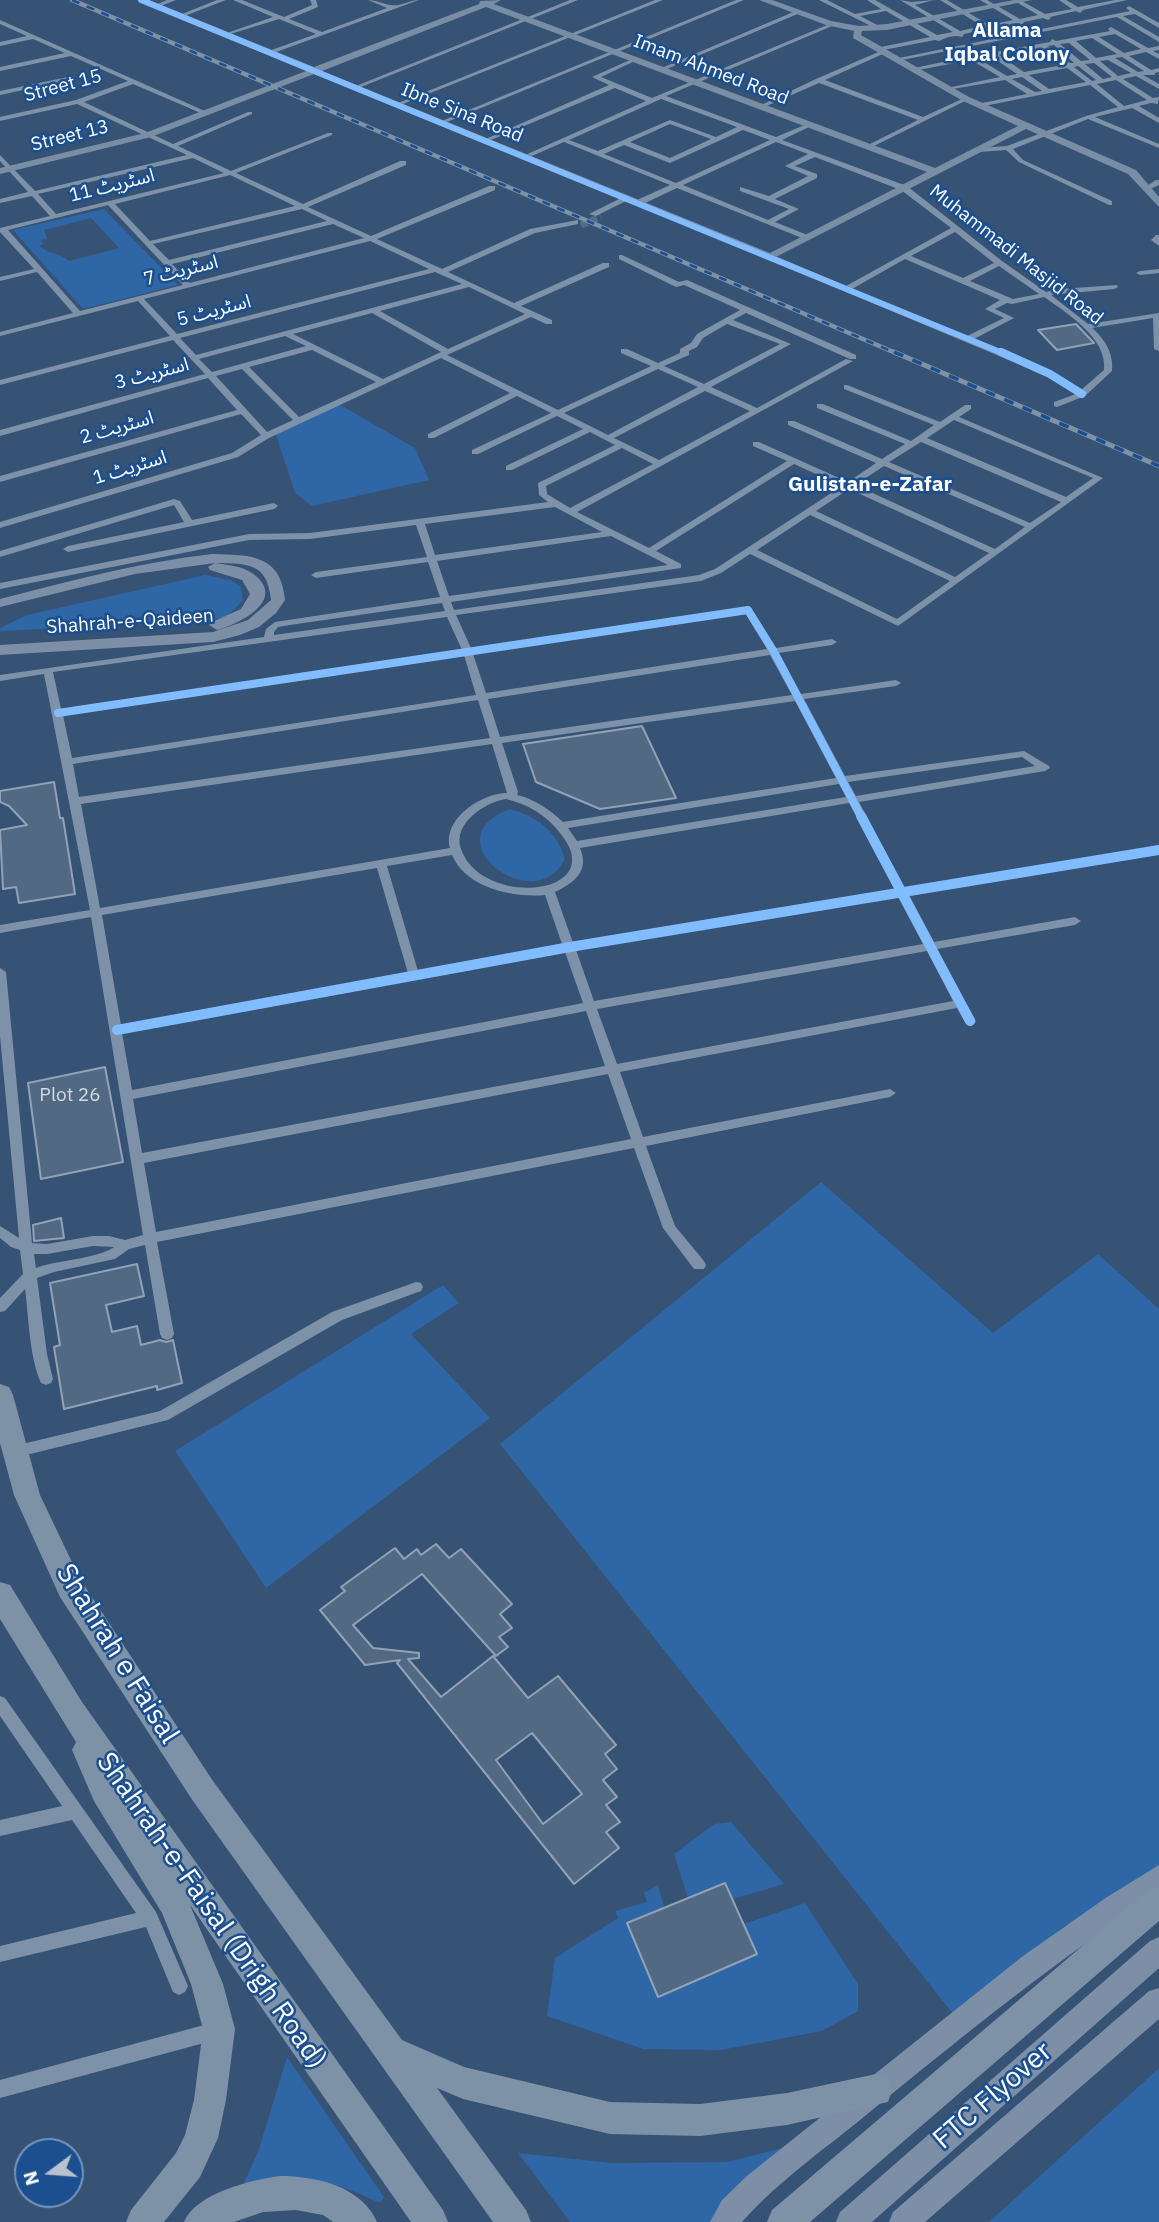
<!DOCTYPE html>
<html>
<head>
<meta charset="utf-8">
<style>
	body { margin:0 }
	#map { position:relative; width:1159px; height:2222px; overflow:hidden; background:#365274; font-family:"IBM Plex Sans",sans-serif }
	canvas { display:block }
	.north { position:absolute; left:14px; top:2138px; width:70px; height:70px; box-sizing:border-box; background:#1b4f8f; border:2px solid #7695bc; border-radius:50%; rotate:254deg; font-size:19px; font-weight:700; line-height:28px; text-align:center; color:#fff }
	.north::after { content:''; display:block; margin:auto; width:24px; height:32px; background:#b9c2ce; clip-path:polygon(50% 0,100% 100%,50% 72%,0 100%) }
</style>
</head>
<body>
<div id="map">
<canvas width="1159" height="2222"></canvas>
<div class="north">N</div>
</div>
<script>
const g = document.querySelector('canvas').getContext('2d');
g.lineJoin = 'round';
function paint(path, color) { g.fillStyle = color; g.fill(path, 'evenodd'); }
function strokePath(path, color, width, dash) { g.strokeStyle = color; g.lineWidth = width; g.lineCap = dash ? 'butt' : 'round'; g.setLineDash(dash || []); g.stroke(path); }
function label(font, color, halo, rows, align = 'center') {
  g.font = font + ' "IBM Plex Sans","Noto Sans Arabic",sans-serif'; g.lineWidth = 5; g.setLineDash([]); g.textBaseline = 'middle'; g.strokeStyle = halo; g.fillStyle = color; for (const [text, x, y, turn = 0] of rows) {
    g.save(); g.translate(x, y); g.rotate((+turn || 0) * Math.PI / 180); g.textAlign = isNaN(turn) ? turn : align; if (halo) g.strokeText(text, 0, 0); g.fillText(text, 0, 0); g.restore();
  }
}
const green = new Path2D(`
	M104 209 178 285 83 309 13 230ZM91 218 119 248 69 261C60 252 49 255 40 246L43 244 41 240 47 239 44 230Z
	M337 403 415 448 429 480 312 506 295 493 275 432Z
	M205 575 231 580 241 587 243 600 227 617 187 622 0 631V628L27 615Z
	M510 809C538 817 556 831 565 858 537 921 428 839 510 809Z
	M821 1182 993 1333 1098 1254 1159 1309V1870L1062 1928 954 2015 500 1444Z
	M443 1285 459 1303 411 1334 490 1418 266 1588 175 1451Z
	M731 1822 784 1884 733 1899 744 1924 805 1903 858 1984V2011L822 2031 721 2050 643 2049 547 2016 555 1958 618 1918 615 1911 647 1902 644 1893 658 1885 664 1907 688 1898 674 1854 714 1824Z
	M287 2057 384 2197 380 2203C333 2181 293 2168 243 2185L258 2152Z
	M1159 2068V2222H989Z
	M786 2147 713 2222H570L518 2153 612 2163 727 2162Z`);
const building = new Path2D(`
	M1076 324 1094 343 1057 350 1038 330Z
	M642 726 676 798 600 809 536 782 523 744Z
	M54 782 60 818H63L75 894 19 903 16 887 3 889 0 830 27 825 9 806 0 802V791Z
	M105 1067 123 1162 41 1179 28 1083Z
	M61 1218 64 1238 34 1241 33 1225Z
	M137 1264 144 1296 106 1305 112 1332 137 1326 141 1345 160 1340 166 1342 173 1340 182 1383 157 1390V1386L64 1409 54 1347 60 1345 50 1283Z
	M436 1544 449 1558 461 1549 512 1604 500 1614 512 1628 499 1637 508 1647 496 1656 422 1574 353 1625 373 1648 419 1653V1658L408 1659 441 1697 493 1656 528 1698 558 1676 616 1745 605 1754 617 1769 603 1780 617 1797 606 1805 620 1822 606 1832 619 1848 574 1884 397 1663 400 1660 365 1665 320 1610 345 1591 341 1587 395 1548 404 1559 417 1549 421 1555ZM532 1733 582 1794 543 1824 496 1760Z
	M725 1883 757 1954 658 1997 627 1923Z`);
const streetTunnel = new Path2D(`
	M581 225 601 217`);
const street = new Path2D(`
	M167 0H176L158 7 153 6Z
	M217 0H226L182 17 177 16Z
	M233 0H242L284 17 312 5 310 0H316L318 7 289 19 322 32 387 8 368 0C377 0 382 4 391 5 399 7 410 0 419 0L268 55 265 53 266 52 316 34 279 19 224 36V34L273 17Z
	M570 0H578L356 89 351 88Z
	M655 0H663L398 106 393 105Z
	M736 0H744L442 124 437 123Z
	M819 0H827L855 14 881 9 867 0H875L937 35 953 32 900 0 911 2 934 0 915 5 960 31 982 26 940 0H947L989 25 1013 20 980 0H987L1020 19 1038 15 1018 3 1020 0 1045 14 1072 9 1059 0H1066L1078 7 1115 0H1127L1083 10 1080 13 1076 11 1050 17 1051 18 1048 20 1043 18 1024 22 1022 25 1018 23 993 28 991 31 987 29 964 34 962 37C954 34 945 38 939 41L935 40 878 51 875 49 876 48 930 37 886 11 860 16 881 27 879 30Z
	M1129 6 1159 23V28L1135 14 1123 16 1159 37V42L1117 17 897 61 894 59 1130 11 1126 8Z
	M798 10 800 13 662 71 657 70Z
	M0 20 207 112V114H203L133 84 84 102 173 144 248 112H252V114L178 146 231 171 328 133H332V135L236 173 303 204 400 161H406V165L308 207 371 236 489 186H495V190L377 239 442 269 530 229 578 220V224L535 233 448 272 514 303 603 263H609V267L521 306 552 320V324H546L531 317 447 355 558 410 651 366 621 353V349H627L658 363 680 353V349L691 343 697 334 740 310 684 285 676 287 619 259V255H622L679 282 687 280 856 355V359H850L746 313 733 320 791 344 711 387 757 408 846 359 853 361 577 512 649 548 787 461 753 446V442H759L848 482 876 463 788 425V421H794L882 459 905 444 817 408V404H823L911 441 934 425 844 389V385H847L940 422 965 405H971V409L959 417 1103 478 898 626 750 554 721 573 701 581 456 615 471 648 751 608 776 648 832 639 837 642 832 645 779 653 801 694 896 680 901 683 896 686 804 699 845 776 1024 751 1049 766 1050 768 1045 771 859 802 905 888 1159 846V854L909 895 934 942 1075 917 1081 921 1075 925 937 949 976 1021 974 1024H966L957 1008 620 1072 643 1137 890 1089 896 1093 890 1097 646 1146 675 1226 704 1261 706 1265 704 1269H694L663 1228 634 1148 157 1242 174 1334 172 1338 167 1340 162 1338 160 1334 145 1245 129 1249 115 1259 54 1272 37 1278 47 1354 53 1379 51 1383 46 1385 41 1383C29 1355 29 1319 25 1289L5 1311 0 1312V1298L23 1274 20 1250 11 1247 0 1238V1226L19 1238 0 1036V968L6 972 32 1243 47 1244 93 1236H109L125 1240 143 1235 91 917 0 933V925L90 910 44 674 0 681V675L264 637 266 629 275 622 440 597 428 562 316 578 311 575 316 572 427 557 416 525 310 539 249 540 0 589V583L249 534 310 533 548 502 539 495 538 483 615 445 590 432 512 470H506V466L583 429 557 416 478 454H472V450L551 413 517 396 434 438H428V434L510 393 441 358 269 438 238 457 0 528V522L232 453 261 435 241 414 0 482V476L237 410 208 378 0 436V430L205 374 173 340 0 385V380L170 336 138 301 0 336V332L73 313 37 272 0 281V277L34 269 0 232V228L50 216 32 196 0 203V199L28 192 0 161V155L35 191 187 155 77 104 0 121V117L76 100 128 81 71 56 0 71V67L65 53 33 39 0 46V42L27 36 0 24ZM193 158 224 173 56 214 38 194ZM230 175 295 206 150 241 115 204ZM108 205 183 285 80 311 8 230ZM302 209 327 221 169 260 153 244ZM333 224 364 238 190 283 172 264ZM370 241 429 269 177 334 144 299ZM435 272 462 284 196 355 180 338ZM469 287 525 314 448 349 380 311ZM372 313 441 352 383 379 293 334ZM727 324 780 344 704 384 664 366 689 355V351L697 347 703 338ZM285 336 306 346 212 372 199 359ZM312 350 376 382 299 417 249 367ZM242 369 293 420 267 432 216 376ZM658 369 698 387 608 435 564 413ZM705 391 750 411 659 460 614 438ZM954 420 1093 478 1066 497 927 438ZM921 442 1061 502 1030 523 889 462ZM622 448 653 464 570 508 547 494 546 486ZM794 464 842 486 715 569 699 575 454 610 451 602 681 568V564L656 551ZM884 466 1025 527 995 549 855 485ZM849 489 989 553 955 577 816 511ZM555 507 602 532 435 555 425 524ZM810 515 950 581 897 619 757 550ZM611 536 668 565 449 596 437 561ZM442 603 445 611 274 635V632L278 627 290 625ZM745 613 767 649 486 693 473 654ZM447 617 462 650 61 709 53 672ZM464 655 476 695 72 758 63 715ZM770 655 792 695 500 737 488 699ZM478 700 490 738 79 797 73 764ZM795 701 836 778 563 822C550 810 535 799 517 795L518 792 502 743ZM492 744 507 793C482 793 442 819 450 848L100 908 81 804ZM1022 757 1035 766 856 796 848 782ZM839 784 846 797 577 841 568 828ZM506 799C528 804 546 815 560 833 612 896 482 909 461 849 452 824 485 802 506 799ZM849 803 895 890 573 943 555 892C574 883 590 871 580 848ZM452 855C466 888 513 898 545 895L562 944 418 971 387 866ZM377 868 408 973 121 1025 102 915ZM898 897 923 944 594 1001 576 950ZM927 951 953 1001 617 1064 597 1009ZM565 952 583 1003 132 1090 122 1033ZM586 1011 605 1066 142 1153 133 1099ZM608 1074 631 1139 156 1232 144 1163ZM93 1246 114 1247C97 1259 57 1260 36 1268L34 1254H47Z
	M832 23 837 24 666 96 776 137 807 124H811V126L782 140 907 186 1002 261 1046 292 1060 289 1117 285 1118 287 1114 289 1051 295 1088 324 1159 313V351L1154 349 1153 318 1092 328C1105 339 1114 354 1112 371L1085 396 1057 407 1054 406V402L1076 394 1047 376 767 259V255H773L846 286 951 228 901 190 815 157 795 166 817 174V178L775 199 799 209 775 222 810 236 811 238 807 240 677 188 641 205H635V201L670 185 564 142 527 158H523V156L646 101 615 88 486 142 481 141 609 85 592 77 632 59 637 60 601 77 652 98ZM661 99 737 127 716 137 670 120 598 151 569 140ZM670 124 711 139 670 158 630 142ZM743 130 770 140 676 183 604 154 624 145 670 163ZM776 142 808 154 785 166 808 176 769 196 740 187V191L789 209 768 220 683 185ZM955 232 994 263 963 278 911 256ZM905 259 1000 300 985 309 1004 318 967 336 852 289ZM999 266 1039 294 1013 299 970 281ZM1044 297C1067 313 1108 339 1104 370L1081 390 1053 372 974 339 1014 318 995 309 1007 303 1012 304Z
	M1111 27 1148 48 1159 46V50L1153 51 1159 54V59L1146 52 1129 56 1151 70 1159 68V72L1155 73V75H1143L1159 84V89L1136 76 1123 79 1153 98 1159 97 1158 104 1151 103 1139 106 1159 118V123L1132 108 1095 117 1159 144V148L1088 119 1013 149 1023 160 1112 201V205H1109L1019 162 1006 150 979 152 975 150 979 148 1007 146 1086 116 1118 107 1090 85 979 107 976 105 977 104 1027 94 1005 80 947 90V88L1000 77 971 60 913 71 910 69 966 57 964 55 967 53 973 56 988 53 987 52 990 50 995 52 1050 42 1052 39 1056 41 1110 31 1108 29ZM1115 34 1141 49 1124 53 1099 37ZM1092 38 1117 54 1096 58 1076 41ZM1069 43 1090 60 1081 61 1060 44ZM1054 45 1074 63H1070L1048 46ZM1041 48 1063 65 1024 72 999 55ZM992 57 1017 74 1007 76 979 59ZM1122 57 1144 71 1138 72 1115 58ZM1108 60 1131 73 1118 76 1100 61ZM1094 63 1112 77 1103 79 1085 64ZM1078 66 1096 80 1092 81 1074 67ZM1067 68 1086 82 1049 89 1029 75ZM1022 77 1042 91 1035 92 1012 79ZM1116 80 1147 100 1124 106 1097 84Z
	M883 50 885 51V53L825 80 923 117 964 98 969 99 868 149 866 148V146L918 120 819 83 762 108 757 107 816 79Z
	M73 76 75 77V79L0 95V91Z
	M1156 180H1159V185L1146 191 1142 189Z
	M623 197 630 199 596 216 589 214Z
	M1156 235H1159V246L1151 240Z
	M1159 269V273L1140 275 1136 273 1140 271Z
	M174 499 180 501 192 520 274 503 278 506 274 509 68 552 63 549 68 546 184 522 174 505 0 557V551Z
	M416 1282 421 1283 423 1287 421 1291 342 1320 168 1420 14 1458 9 1456 7 1452 9 1448 14 1446 160 1411 332 1312Z
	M0 1696 5 1698 156 1912 188 1986 185 1992 179 1995 173 1992 146 1927 0 1962V1946L136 1913 72 1820 0 1836V1820L62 1806 0 1716Z
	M219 2021 225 2024 228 2030 225 2036 219 2039 0 2098V2080Z`);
const secondary = new Path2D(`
	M137 0H149L314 67 479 4 480 1 501 0 494 4 935 168 1018 126 963 101 853 38 854 31 826 25 759 0H772L831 21 859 26 887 24 1014 0H1032L887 30 862 31 861 35 969 97 1136 170 1159 197V207L1128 174 1026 129 770 260 314 74 151 137 0 174V168L145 133 306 71ZM486 7 927 172 770 253 322 71Z`);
const primary = new Path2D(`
	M212 554C250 555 281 554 285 600L276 613 259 627 240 635 213 642 0 655V645L213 632 248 620 271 600C267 562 248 564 216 563 228 565 242 566 252 573 289 599 240 624 217 630L209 625 212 622 241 609 250 594 242 580 210 570 208 567 215 563 135 574 0 607V599C70 581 140 562 212 554Z
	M1159 1865V1893C1058 1959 964 2035 871 2111 828 2147 779 2180 742 2222H710L722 2200 748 2175 1023 1956 1107 1897Z
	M1159 1937V1968L872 2222H836L840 2212 1150 1941Z
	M1159 1988V2019L925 2222H889L893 2212 1149 1991Z`);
const highway = new Path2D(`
	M0 1384 9 1387 13 1395 40 1495 80 1579 213 1781 402 2040 464 2067 610 2102 700 2104 787 2093 876 2074 888 2078 892 2090 888 2102 787 2125 700 2136 610 2134 463 2099 437 2088 526 2210 531 2222H493L193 1801 60 1597 14 1495 0 1443Z
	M0 1582 10 1585 82 1702 443 2210 448 2222H411L190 1905 223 1984 235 2029 226 2100 218 2138 200 2177 164 2222H126L131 2210 176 2153 185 2135 194 2100 203 2029 191 1984 162 1913 94 1801 72 1750 76 1742 0 1619Z
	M1159 1886V1921L810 2222H767L772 2210 1148 1890Z
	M280 2176C315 2176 362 2186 377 2222H333L323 2215 296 2210 263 2212 234 2222H184C196 2193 251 2180 280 2176Z`);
const railFar1 = new Path2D(`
	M72 0 898 354`);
const rail = new Path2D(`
	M894 352 1159 466`);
const cyclewayFar2 = new Path2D(`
	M141 0 1005 354`);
const cyclewayFar1 = new Path2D(`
	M1001 352 1050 374 1082 394
	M58 713 748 610 774 652 862 818`);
const cycleway = new Path2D(`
	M861 816 970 1021
	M117 1030 570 947 1159 850`);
const farStreetnames = [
	["Imam Ahmed Road",711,70,21],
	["Street 15",63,86,-15],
	["Ibne Sina Road",462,113,22],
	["Street 13",70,136,-14],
	["اسٹریٹ 11",112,186,-14],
	["Muhammadi Masjid Road",1016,255,38],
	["اسٹریٹ 7",181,271,-14],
	["اسٹریٹ 5",214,311,-15],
	["اسٹریٹ 3",152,374,-15],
	["اسٹریٹ 2",117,428,-16],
	["اسٹریٹ 1",130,468,-17],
	["Shahrah-e-Qaideen",130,622,-4]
];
const numberNames = [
	["Plot 26",70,1096]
];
const farNeighbourhoodnames = [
	["Allama",1007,31],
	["Iqbal Colony",1007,55],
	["Gulistan-e-Zafar",870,485]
];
const nearStreetnames = [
	["Shahrah e Faisal",117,1654,58],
	["Shahrah-e-Faisal (Drigh Road)",211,1911,55],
	["FTC Flyover",993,2096,-41]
];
paint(green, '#2f66a5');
paint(building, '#526984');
strokePath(building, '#92a2b6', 2);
strokePath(streetTunnel, '#546c89', 7, [7, 3.5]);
paint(street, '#7d92a8');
paint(secondary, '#798da4');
paint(primary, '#7d8ea7');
paint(highway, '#7e92a7');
strokePath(railFar1, '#7e92a7', 4.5);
strokePath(rail, '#7e92a7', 5);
strokePath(railFar1, '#1b4f8f', 2.5, [8]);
strokePath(rail, '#1b4f8f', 3.5, [10]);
strokePath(cyclewayFar2, '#80bcff', 6);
strokePath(cyclewayFar1, '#80bcff', 8);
strokePath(cycleway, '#80bcff', 10);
label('19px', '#fff', '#1b4f8f', farStreetnames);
label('19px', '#d4dae0', null, numberNames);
label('bold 21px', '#fff', '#1b4f8f', farNeighbourhoodnames);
label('28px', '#fff', '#1b4f8f', nearStreetnames);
</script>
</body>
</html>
